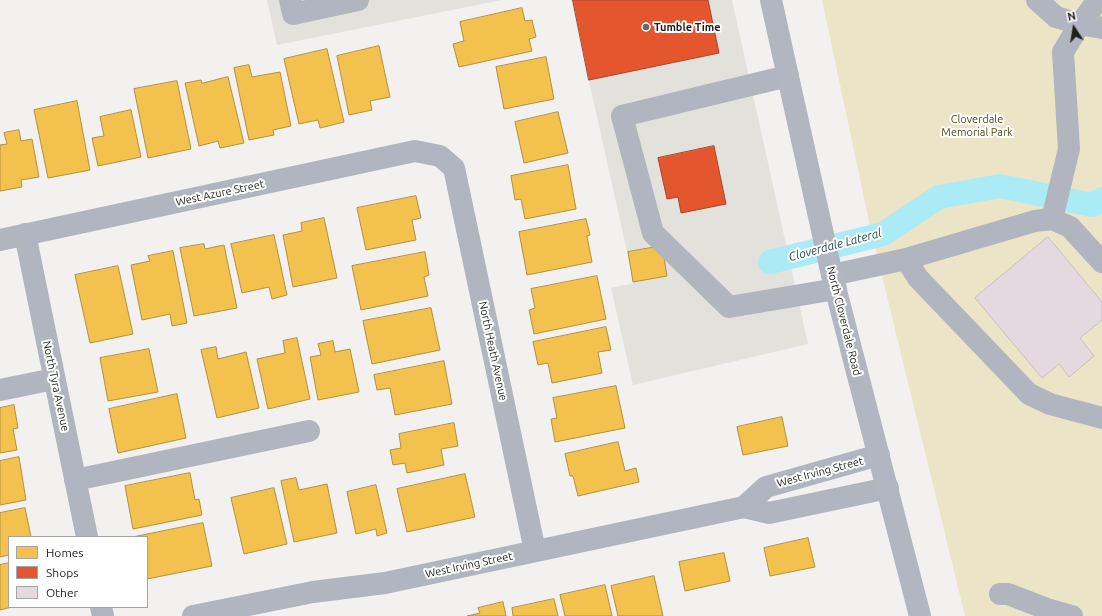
<!DOCTYPE html>
<html>
<head>
<meta charset="utf-8">
<style>
	body { margin:0 }
	#map { position:relative; width:1102px; height:616px; overflow:hidden; background:#f2f1f0; font-family:Ubuntu,sans-serif }
	canvas { display:block }
	.legend { position:absolute; left:8px; top:536px; width:140px; height:72px; box-sizing:border-box; background:#fff; border:1px solid #a5a5a5; margin:0; padding:5px 7px; list-style:none; font-size:12px; color:#1f1e1d }
	.legend li { display:flex; align-items:center; gap:8px; height:20px }
	.legend b { width:20px; border:1px solid #a5a5a5 }
	.north { position:absolute; left:1054px; top:8px; width:40px; height:40px; -webkit-text-stroke:3px #fff; paint-order:stroke; rotate:348deg; font-size:11px; font-weight:700; line-height:16px; text-align:center; color:#1f1e1d }
	.north::after { content:''; display:block; margin:auto; width:14px; height:18px; background:#1f1e1d; clip-path:polygon(50% 0,100% 100%,50% 72%,0 100%) }
</style>
</head>
<body>
<div id="map">
<canvas width="1102" height="616"></canvas>
<ul class="legend">
<li><b style="height:11px;background:#f2c14e"></b>Homes</li>
<li><b style="height:11px;background:#e4572e"></b>Shops</li>
<li><b style="height:11px;background:#e4d9df"></b>Other</li>
</ul>
<div class="north">N</div>
</div>
<script>
const g = document.querySelector('canvas').getContext('2d');
g.lineJoin = 'round';
function paint(path, color) { g.fillStyle = color; g.fill(path, 'evenodd'); }
function strokePath(path, color, width, dash) { g.strokeStyle = color; g.lineWidth = width; g.lineCap = dash ? 'butt' : 'round'; g.setLineDash(dash || []); g.stroke(path); }
function label(font, color, halo, rows, align = 'center') {
  g.font = font + ' Ubuntu,sans-serif'; g.lineWidth = 4; g.setLineDash([]); g.textBaseline = 'middle'; g.strokeStyle = halo; g.fillStyle = color; for (const [text, x, y, turn = 0] of rows) {
    g.save(); g.translate(x, y); g.rotate((+turn || 0) * Math.PI / 180); g.textAlign = isNaN(turn) ? turn : align; if (halo) g.strokeText(text, 0, 0); g.fillText(text, 0, 0); g.restore();
  }
}
const built = new Path2D(`
	M267 0H502L277 45Z
	M571 0H732L808 344 633 385 611 288 634 283Z`);
const green = new Path2D(`
	M822 0H1102V616H965L871 231Z`);
const homes = new Path2D(`
	M522 8 525 21 532 20 536 37 529 39 532 51 459 67 453 44 464 41 460 22Z
	M379 46 390 97 370 101 372 110 349 115 337 56Z
	M327 49 344 122 320 128 318 120 299 124 284 59Z
	M546 57 554 99 504 109 496 67Z
	M249 65 252 77 280 72 291 126 273 130 274 135 249 140 234 68Z
	M228 77 244 143 220 148 218 141 199 146 185 83 201 80 202 83Z
	M177 81 191 149 148 158 134 89Z
	M77 101 90 170 48 178 34 110Z
	M131 110 141 157 98 166 92 138 104 136 100 117Z
	M558 112 568 153 524 163 515 122Z
	M19 130 21 141 32 139 39 177 21 180 22 187 0 191V145L7 144 4 133Z
	M568 165 576 209 525 219 521 199 515 200 511 176Z
	M416 196 421 218 412 220 416 240 366 250 357 208Z
	M324 218 337 278 293 287 283 235 302 231 301 223Z
	M586 219 590 235 587 236 592 262 527 275 519 232Z
	M274 235 287 295 272 299 269 287 242 293 231 244Z
	M204 244 205 249 224 245 237 308 194 316 180 248Z
	M662 246 667 276 633 282 628 252Z
	M173 251 187 323 172 326 170 314 142 320 131 265 150 261 148 256Z
	M425 252 429 275 424 277 428 296 361 310 352 266Z
	M118 266 133 334 90 343 75 275Z
	M597 276 606 319 534 334 529 310 535 308 531 289Z
	M431 308 440 350 372 364 363 321Z
	M606 327 611 350 598 352 602 373 552 383 548 363 538 365 533 342Z
	M297 338 310 399 268 409 257 359 285 353 283 341Z
	M333 341 335 352 350 349 359 392 318 400 310 357 321 355 318 344Z
	M216 347 218 359 246 352 259 408 217 418 201 350Z
	M149 349 158 392 108 401 100 358Z
	M444 361 452 404 395 415 390 388 377 390 374 375Z
	M616 386 625 428 555 442 551 419 557 418 553 398Z
	M177 394 186 438 118 453 109 409Z
	M14 405 18 428 13 429 17 450 0 453V408Z
	M782 417 788 446 743 455 737 427Z
	M454 423 458 446 441 449 444 465 407 473 405 463 393 465 390 450 401 448 399 434Z
	M618 442 625 471 636 468 639 482 578 496 573 476H570L565 454Z
	M19 457 26 500 0 505V461Z
	M190 473 195 500 199 499 202 515 133 529 125 486Z
	M465 474 475 517 407 532 397 489Z
	M296 478 299 490 327 484 337 533 294 542 281 481Z
	M376 485 387 533 377 536 376 529 356 534 347 492Z
	M274 488 287 544 244 554 231 498Z
	M25 508 31 537H9V555L0 557V513Z
	M203 523 212 566 147 579V537H133Z
	M808 538 815 567 770 576 764 548Z
	M724 553 730 581 685 591 679 562Z
	M9 563V607H12L0 610V565Z
	M654 576 663 616H618L611 586Z
	M605 585 612 616H565L560 595Z
	M554 599 558 616H513L512 608Z
	M503 602 506 616H467L480 613 478 608Z`);
const shops = new Path2D(`
	M573 0H708L719 53 589 80Z
	M714 146 726 204 681 213 678 197 667 199 658 158Z`);
const canal = new Path2D(`
	M770 262 883 234 939 197 1000 186 1092 205 1102 199`);
const building = new Path2D(`
	M1048 237 1102 302V320L1080 338 1094 356 1069 377 1059 364 1042 378 975 298Z`);
const minor = new Path2D(`
	M290 0 293 14 358 0
	M1037 0 1056 17 1080 24 1102 28
	M788 76 622 116 653 233 729 307 836 289
	M1052 219 1069 149 1063 52 1080 24 1098 0
	M25 234 87 537
	M0 240 415 151 440 156 454 168 535 551
	M906 259 1035 221 1052 219 1070 227 1102 262
	M832 275 906 259 918 278 1029 394 1050 404 1102 418
	M0 390 54 379
	M879 455 766 487 744 507 769 513 888 488
	M75 480 309 431
	M1000 594H1008L1047 609 1072 616
	M101 607 103 616
	M193 616 313 592 385 583 744 507`);
const major = new Path2D(`
	M771 0 832 275 920 616`);
const markers = [
	[646,27,4,"#696867"]
];
const poiNames = [
	["Tumble Time",654,27]
];
const parkNames = [
	["Cloverdale",977,119],
	["Memorial Park",977,132]
];
const streetNames = [
	["West Azure Street",220,193,-12],
	["North Cloverdale Road",844,321,76],
	["North Heath Avenue",493,351,78],
	["North Tyra Avenue",56,386,78],
	["West Irving Street",820,472,-15],
	["West Irving Street",469,565,-12]
];
const waterNames = [
	["Cloverdale Lateral",835,245,-15]
];
paint(built, '#e3e1db');
paint(green, '#ebe4c7');
paint(homes, '#f2c14e');
strokePath(homes, '#b3903f', 1);
paint(shops, '#e4572e');
strokePath(shops, '#a94629', 1);
strokePath(canal, '#abebf6', 24);
paint(building, '#e4d9df');
strokePath(building, '#c4c3c3', 1);
strokePath(minor, '#b0b5bf', 22);
strokePath(major, '#b1b6c0', 22);
for (const [x, y, r, color] of markers) { const dot = new Path2D(); dot.arc(x, y, r, 0, 2 * Math.PI); g.fillStyle = color; g.fill(dot); strokePath(dot, '#fff', 1.5); }
label('bold 11px', '#1f1e1d', '#fff', poiNames, 'left');
label('11px', '#554813', '#fff', parkNames);
label('11px', '#1f1e1d', '#fff', streetNames);
label('italic 12px', '#214c52', '#fff', waterNames);
</script>
</body>
</html>
